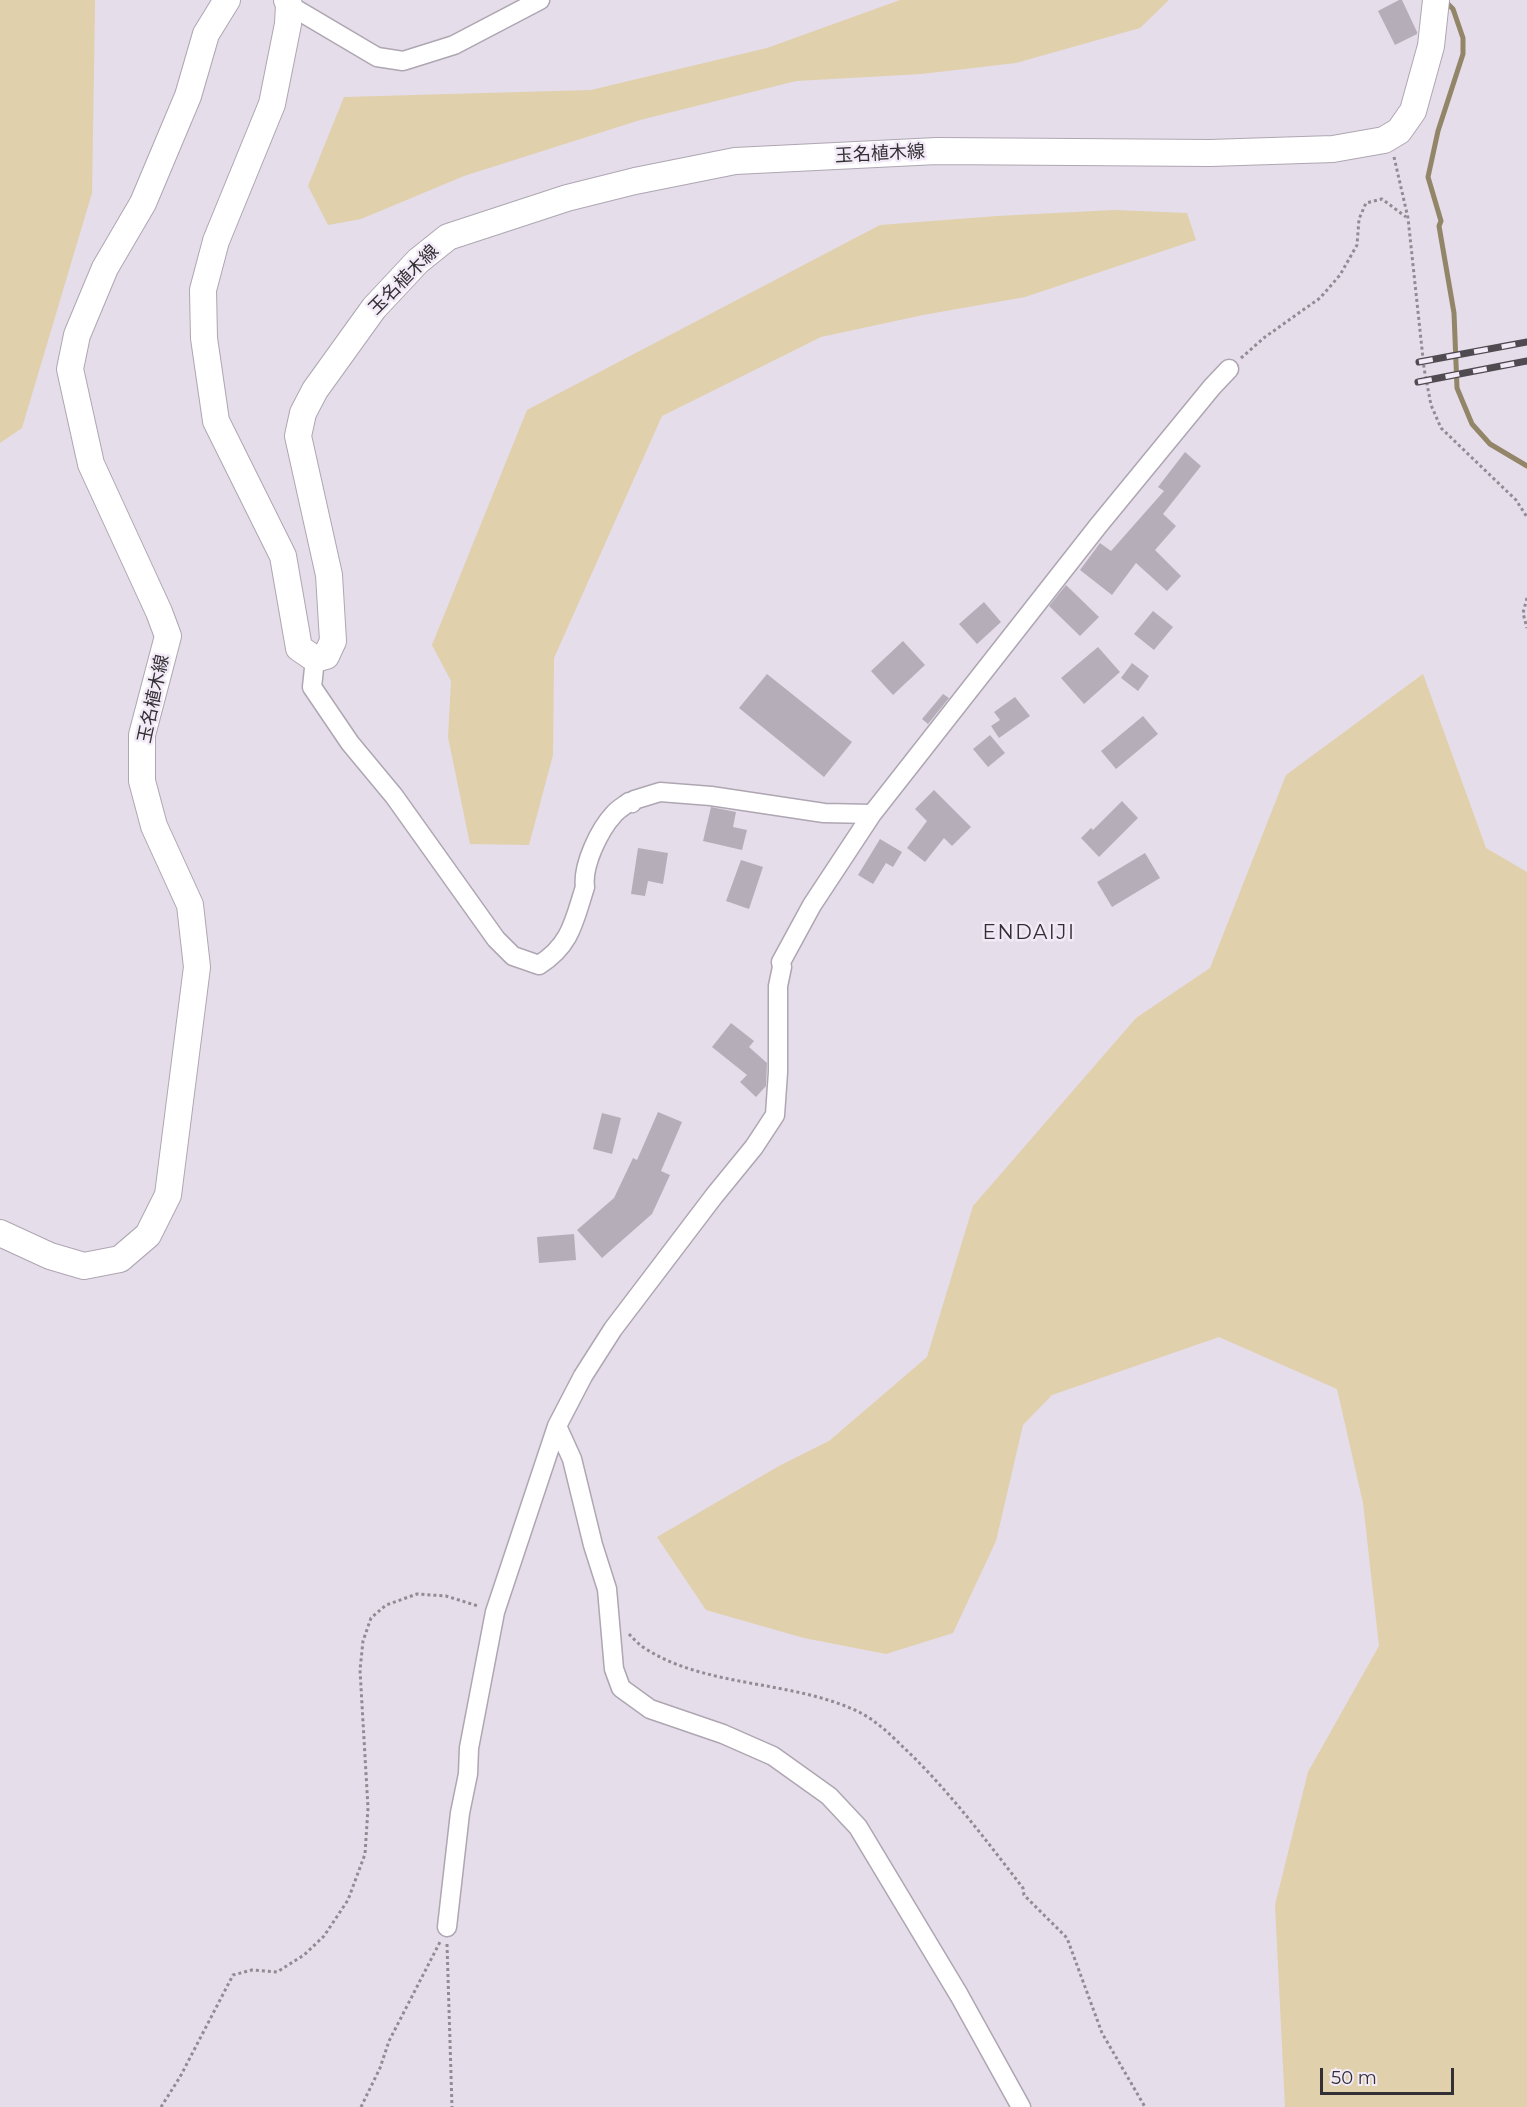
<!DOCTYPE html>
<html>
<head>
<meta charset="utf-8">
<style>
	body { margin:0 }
	#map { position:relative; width:1527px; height:2107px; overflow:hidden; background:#e5dde9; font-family:Montserrat,sans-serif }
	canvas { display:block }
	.scale { position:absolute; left:1320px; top:2068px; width:134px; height:27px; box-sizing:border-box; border:3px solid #333035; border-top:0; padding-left:8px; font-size:18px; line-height:21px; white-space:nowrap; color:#333035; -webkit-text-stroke:4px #f2eaf6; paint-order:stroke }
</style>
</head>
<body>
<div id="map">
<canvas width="1527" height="2107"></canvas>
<div class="scale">50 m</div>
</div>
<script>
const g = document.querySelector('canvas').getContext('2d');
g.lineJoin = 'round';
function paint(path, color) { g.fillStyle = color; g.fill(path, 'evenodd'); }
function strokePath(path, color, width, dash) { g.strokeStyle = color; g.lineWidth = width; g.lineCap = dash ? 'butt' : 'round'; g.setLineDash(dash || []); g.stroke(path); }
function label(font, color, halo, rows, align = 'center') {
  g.font = font + ' Montserrat,"Noto Sans JP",sans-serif'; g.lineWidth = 5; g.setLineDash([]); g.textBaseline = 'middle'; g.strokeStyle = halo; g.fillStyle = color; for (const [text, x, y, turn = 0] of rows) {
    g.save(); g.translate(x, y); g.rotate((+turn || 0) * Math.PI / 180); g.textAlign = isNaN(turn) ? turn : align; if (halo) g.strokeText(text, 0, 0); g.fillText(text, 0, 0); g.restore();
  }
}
const green = new Path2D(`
	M0 0H95V6L92 193 22 428 0 443Z
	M900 0H1169L1140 28 1016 63 921 74 796 81 640 120 464 176 361 219 328 225 308 186 344 97 591 90 767 48Z
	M1114 210 1187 213 1196 240 1025 297 923 315 821 337 662 416 554 658 553 755 529 845 470 844 448 737 451 681 432 645 527 410 880 225 997 216Z
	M1423 674 1486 848 1527 872V2107H1285L1275 1905 1308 1772 1379 1646 1363 1503 1337 1389 1219 1337 1052 1395 1023 1425 996 1541 953 1633 886 1654 804 1638 706 1610 657 1537 779 1466 829 1441 927 1357 973 1206 1136 1018 1210 968 1286 775Z`);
const stream = new Path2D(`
	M1444 0 1453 9 1463 38V54L1438 131 1428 177 1441 221 1439 226 1454 313 1457 388 1472 424 1490 444 1527 466`);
const building = new Path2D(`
	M1399 0H1402L1417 32V34L1395 45 1378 11Z
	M1185 452 1201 466 1163 514 1176 526 1155 550 1181 576 1167 591 1136 563 1112 595 1080 570 1100 543 1111 551 1164 491 1158 487Z
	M1066 585 1099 617 1080 636 1049 606Z
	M984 602 1001 622 977 644 959 624Z
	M1153 611 1173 627 1154 650 1134 634Z
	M903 641 925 665 893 695 871 671Z
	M1098 647 1120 672 1084 704 1061 678Z
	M1132 663 1149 676 1138 691 1121 678Z
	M767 674 852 742 824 777 739 708Z
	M943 694 949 698 928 724 922 719Z
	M1015 697 1030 716 999 738 991 726 1000 720 994 712Z
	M1143 716 1158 734 1116 769 1101 751Z
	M990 735 1005 753 988 767 973 749Z
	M934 790 971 827 952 846 944 838 925 862 907 848 927 821 915 809Z
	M1122 801 1138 818 1099 857 1081 838 1091 828 1093 830Z
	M711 807 736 812 733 827 747 830 742 850 703 841Z
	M880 839 902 852 893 867 886 863 873 884 858 875Z
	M638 848 668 853 663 884 648 881 645 896 631 894Z
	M1145 853 1160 878 1112 907 1097 882Z
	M741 860 763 867 749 909 726 901Z
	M731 1023 754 1041 749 1047 767 1063 766 1086 756 1097 740 1082 747 1075 712 1047Z
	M658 1112 682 1122 661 1171 670 1175 652 1214 602 1258 577 1230 614 1198 633 1158 637 1160Z
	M602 1113 621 1118 612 1154 593 1149Z
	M574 1234 576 1260 539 1263 537 1237Z`);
const path = new Path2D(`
	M1394 157 1408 218 1424 368 1431 405 1441 428 1516 500 1527 517
	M1241 358 1265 337 1320 298 1340 275 1357 245 1359 219 1366 203 1382 199 1406 217
	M1527 598 1523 613 1527 628
	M629 1634C634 1639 639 1645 646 1649 707 1688 793 1680 859 1712 875 1720 890 1734 902 1746 947 1788 985 1839 1023 1888L1024 1895 1067 1938 1102 2033 1145 2107
	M447 1944 452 2107
	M161 2107 180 2077 233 1975 252 1970 277 1972 304 1955 324 1936 348 1900 365 1854 368 1808 360 1670 363 1641 371 1618 386 1605 417 1594 446 1596 478 1606
	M361 2107 380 2068 389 2041 440 1942`);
const minor = new Path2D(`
	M289 0V5L377 57 403 61 454 45 540 0
	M315 659 312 687 350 743 394 796 496 939 513 956 539 965C571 945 574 921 585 887 582 866 599 830 614 814 618 809 624 806 629 802L632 803 634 800 660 792 711 796 824 813 872 814
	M557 1426 572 1459 593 1545 607 1589 614 1669 621 1688 650 1709 723 1734 773 1756 829 1796 858 1827 959 1995 1021 2107
	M447 1927 460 1813 468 1774 469 1748 495 1612 557 1426 583 1376 613 1329 714 1196 754 1147 775 1115 778 1072V986L782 967 781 962 812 905 872 814 1098 526 1212 387 1229 369`);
const secondary = new Path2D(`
	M287 0 289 5 288 24 272 104 216 241 203 290 204 338 216 421 283 556 299 648 315 659 326 656 333 641 329 575 298 436 303 413 315 390 374 308 418 261 448 237 567 198 635 181 735 161 937 151 1210 153 1333 149 1384 140 1399 131 1413 111 1431 46 1436 0
	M0 1233 50 1256 84 1266 120 1259 148 1235 168 1195 197 967 190 905 154 826 142 781V735L168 636 159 612 91 464 70 369 77 335 105 268 143 203 188 96 206 34 227 0`);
const rail = new Path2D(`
	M1419 362 1527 342
	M1418 382 1527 361`);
const streetNames = [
	["玉名植木線",880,154,-3],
	["玉名植木線",404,280,-45],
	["玉名植木線",154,699,-78]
];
const neighbourhoodNames = [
	["ENDAIJI",1029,933]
];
paint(green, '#e0d0ab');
strokePath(stream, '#928568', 5);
paint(building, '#b5aeb9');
strokePath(minor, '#aea6b2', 21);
strokePath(secondary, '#aea6b2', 28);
strokePath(path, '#918c94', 3, [3, 3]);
strokePath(minor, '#fff', 18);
strokePath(secondary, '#fff', 26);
strokePath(rail, '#4f4b51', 7);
strokePath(rail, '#f2eaf6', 4.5, [14]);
label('18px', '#333035', '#f2eaf6', streetNames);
g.letterSpacing = '1.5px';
label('20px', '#333035', '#f2eaf6', neighbourhoodNames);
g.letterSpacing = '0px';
</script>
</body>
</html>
